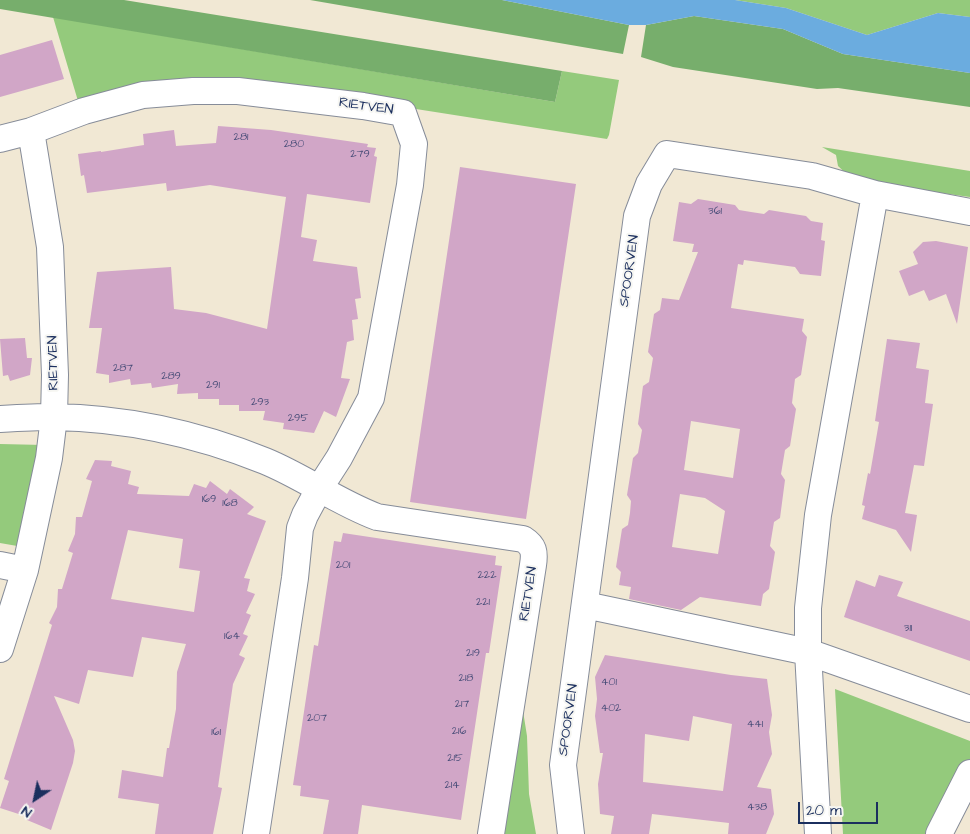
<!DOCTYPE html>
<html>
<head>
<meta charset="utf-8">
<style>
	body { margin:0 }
	#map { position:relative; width:970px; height:834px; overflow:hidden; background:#f1e8d4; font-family:"Architects Daughter",sans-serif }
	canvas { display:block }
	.north { position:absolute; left:10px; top:774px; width:50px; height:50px; -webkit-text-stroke:4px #f6f6f2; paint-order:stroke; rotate:214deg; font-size:14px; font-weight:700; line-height:20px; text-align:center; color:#1b2f5e }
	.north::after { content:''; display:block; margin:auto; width:18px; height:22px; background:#1b2f5e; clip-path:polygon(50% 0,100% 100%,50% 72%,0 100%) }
	.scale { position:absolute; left:798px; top:802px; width:80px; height:22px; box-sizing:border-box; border:2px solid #1b2f5e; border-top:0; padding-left:6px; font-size:15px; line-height:18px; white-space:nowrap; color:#1b2f5e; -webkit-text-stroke:4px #f6f6f2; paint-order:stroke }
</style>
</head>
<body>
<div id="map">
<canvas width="970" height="834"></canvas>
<div class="north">N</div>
<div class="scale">20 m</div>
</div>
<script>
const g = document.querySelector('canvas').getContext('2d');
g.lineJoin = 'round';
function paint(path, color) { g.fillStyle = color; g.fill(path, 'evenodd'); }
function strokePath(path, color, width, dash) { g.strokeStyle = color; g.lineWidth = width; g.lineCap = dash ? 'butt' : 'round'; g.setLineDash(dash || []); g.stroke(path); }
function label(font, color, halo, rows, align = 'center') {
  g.font = font + ' "Architects Daughter",sans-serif'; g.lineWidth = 4; g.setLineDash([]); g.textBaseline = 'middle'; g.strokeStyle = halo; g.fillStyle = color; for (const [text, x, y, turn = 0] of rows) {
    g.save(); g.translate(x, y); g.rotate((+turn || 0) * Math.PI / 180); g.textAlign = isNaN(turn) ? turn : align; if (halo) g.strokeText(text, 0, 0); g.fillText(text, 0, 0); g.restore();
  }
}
const green = new Path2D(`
	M735 0H970V17L938 13 867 35 786 8Z
	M53 17 555 102 562 71 619 80 609 135 607 139 416 109 365 98 78 101Z
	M822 147 970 171V197L854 181 838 166 836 155Z
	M0 444 44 445 23 547 0 543Z
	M835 689 970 741V759L927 834H843Z
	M520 692 527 736 529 794 536 834H498Z`);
const forest = new Path2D(`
	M0 0H124L562 71 555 102 0 9Z
	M310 0H502L629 25 623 54Z
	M694 16 783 29 843 54 970 73V107L838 88 817 89 673 67 641 57 646 25Z`);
const water = new Path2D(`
	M502 0H735L786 8 867 35 938 13 970 17V73L843 54 783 29 694 16 646 25H629Z`);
const building = new Path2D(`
	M52 40 64 79 0 97V55Z
	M218 126 271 130 368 144 367 147 376 148 374 156 377 157 370 203 307 194 301 237 317 240 313 261 357 267 361 298 355 299 358 319 352 320 354 340 347 342 341 378 350 379 336 417 324 411 314 433 283 429 284 423 263 420 265 411H239V405H219V399H198V393L177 394 178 384 152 388 151 383 131 385 130 379 109 383V375L96 373 102 328H89L97 272 171 267 174 309 206 313 267 329 286 197 210 185 167 191 166 183 87 193 84 175 81 176 78 154 101 151V152L144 145 143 134 174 130 176 146 216 143Z
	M460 167 576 184 526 519 410 502Z
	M698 199 735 205 739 210 751 212 764 214 769 210 806 216 811 221 823 223 821 240 825 241 821 276 800 274 795 267 744 260 743 265 738 264 731 308 804 319 802 331 807 337 801 375 795 379 792 403 796 409 790 446 785 450 781 474 785 480 780 518 774 522 770 546 775 552 769 589 763 594 761 606 700 597 681 610 629 599 631 587 619 585 621 572 616 567 622 529 628 525 630 513 631 501 627 495 633 458 638 453 642 430 638 424 643 386 649 382 653 358 648 352 654 314 660 310 662 298 679 300 698 252H692L694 244 673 241 679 202 691 204ZM691 421 740 429 733 478 684 470ZM680 494 705 498 725 511 718 554 672 547Z
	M936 241 968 247 957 324 946 294 929 301 924 290 909 296 899 271 918 264 913 252 923 242Z
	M25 338 27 358H32L30 375 10 381 8 375 3 376 0 339Z
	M887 339 920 343 916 368 929 370 925 403 933 404 924 466 914 465 905 513 917 515 911 552 896 530 862 519 865 506 862 505 868 473 870 474 879 422 875 421Z
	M95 460 112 461 111 466 131 471 128 484 139 487 137 494 189 496 194 484 206 488 210 481 227 494 230 489 254 507 247 514 266 521 244 578 250 579 247 591 255 594 246 613 251 615 243 634 248 636 239 655 245 658 233 684 218 787 222 788 213 834H155L159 804 118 798 122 770 163 777 167 748H169L176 709 177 672 186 644 142 637 133 677 88 670 79 704 54 696 73 740 75 751 73 763 51 830 27 820 28 817 0 808 9 781 4 779 52 625 49 623 57 607 58 589H62L73 553 68 551 75 534 76 517H82L92 481 86 479ZM128 530 183 539 179 568 200 571 194 612 111 599Z
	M343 533 496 556 495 565 502 566 489 653H486L461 820 362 805 358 834H323L329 800 300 796 301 786 293 785 314 645 318 646 334 541 341 542Z
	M879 575 903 582 897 596 970 621V661L844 617 856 580 875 587Z
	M605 655 731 675 767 679 772 715 769 732 772 754 757 787 771 789 774 814 766 834H728L729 823 652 814 649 834H611L614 816 600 814 598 784 603 753H600L595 716 597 699 595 677ZM693 716 732 724 723 791 643 782 645 734 689 741Z`);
const street = new Path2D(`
	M0 139 31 131 84 111 143 95 193 91H238L363 106 403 113 414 144 410 185 371 398 339 458 319 489 305 515 300 528 295 578 256 834
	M0 419C18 418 36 417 53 417 125 418 198 434 265 461 304 477 337 502 377 517L523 539C534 546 535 552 533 565L491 834
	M0 565 25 570
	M585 605 808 652 970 709
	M0 649 25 570 49 458 54 417 55 375 50 247 31 131
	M571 834 563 765 637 216 649 184 667 154 812 176 875 194 970 212
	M818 834 808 652V608L818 515 875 194
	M939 834 970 773`);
const numberNames = [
	["281",241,138],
	["280",294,145],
	["279",360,155],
	["361",715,212],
	["287",123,369],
	["289",171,377],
	["291",213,386],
	["293",260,403],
	["295",298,419],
	["169",209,500],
	["168",230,504],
	["201",343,566],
	["222",487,576],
	["221",483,603],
	["311",908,629],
	["164",232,637],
	["219",473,654],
	["218",466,679],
	["401",609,683],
	["217",462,705],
	["402",611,709],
	["207",317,719],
	["441",755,725],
	["216",459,732],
	["161",216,733],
	["215",455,759],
	["214",452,786],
	["438",757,808]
];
const streetNames = [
	["RIETVEN",366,107,8],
	["SPOORVEN",630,271,-82],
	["RIETVEN",54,363,-91],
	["RIETVEN",529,594,-81],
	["SPOORVEN",569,720,-82]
];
paint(green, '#94ca7c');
paint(forest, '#77ae6c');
paint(water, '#6bacdf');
paint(building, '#d1a6c7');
strokePath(street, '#868c99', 28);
strokePath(street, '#fff', 26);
label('11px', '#484d78', null, numberNames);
label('14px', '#1b2f5e', '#f6f6f2', streetNames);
</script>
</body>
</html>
